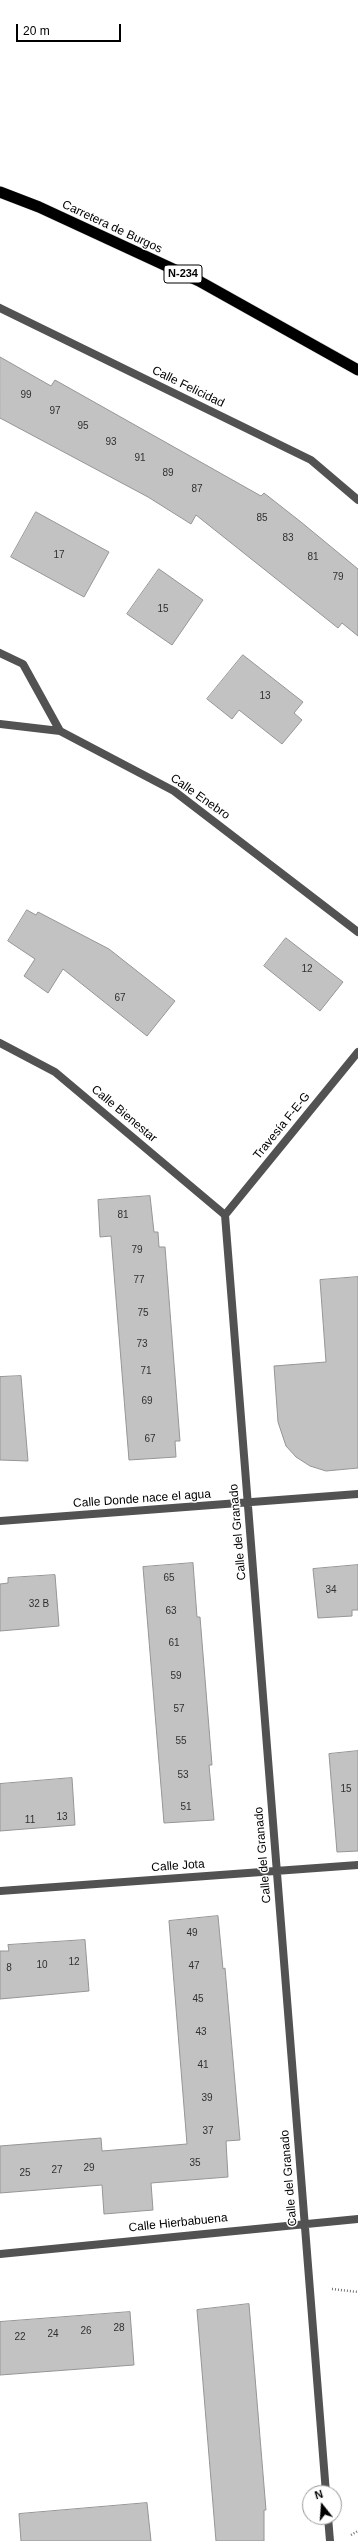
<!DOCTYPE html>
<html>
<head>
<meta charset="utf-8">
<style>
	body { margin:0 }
	#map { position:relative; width:358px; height:2541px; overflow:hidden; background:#fff; font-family:Helvetica,sans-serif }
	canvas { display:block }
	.north { position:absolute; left:302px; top:2485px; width:40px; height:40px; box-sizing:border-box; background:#fff; border:1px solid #999; border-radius:50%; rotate:343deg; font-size:11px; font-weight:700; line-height:16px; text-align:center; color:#000 }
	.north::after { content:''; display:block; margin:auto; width:14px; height:18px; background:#000; clip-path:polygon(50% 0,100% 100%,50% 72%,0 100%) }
	.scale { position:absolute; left:16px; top:24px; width:105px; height:18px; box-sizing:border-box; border:2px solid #000; border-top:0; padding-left:5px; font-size:12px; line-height:14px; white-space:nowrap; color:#000; -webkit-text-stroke:3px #fff; paint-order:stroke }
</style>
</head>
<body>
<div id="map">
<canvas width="358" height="2541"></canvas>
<div class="north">N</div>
<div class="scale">20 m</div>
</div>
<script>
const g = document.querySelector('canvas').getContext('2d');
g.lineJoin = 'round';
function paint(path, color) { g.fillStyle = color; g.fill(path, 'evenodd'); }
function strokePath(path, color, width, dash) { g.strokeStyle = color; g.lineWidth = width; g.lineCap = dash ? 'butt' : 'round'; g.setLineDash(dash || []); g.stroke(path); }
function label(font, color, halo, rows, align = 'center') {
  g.font = font + ' Helvetica,sans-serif'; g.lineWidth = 3; g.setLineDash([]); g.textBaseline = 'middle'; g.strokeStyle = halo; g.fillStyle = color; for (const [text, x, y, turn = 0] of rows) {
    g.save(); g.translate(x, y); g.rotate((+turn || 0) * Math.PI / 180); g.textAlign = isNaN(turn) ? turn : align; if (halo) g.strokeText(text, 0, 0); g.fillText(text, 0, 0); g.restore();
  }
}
const building = new Path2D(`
	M0 357 51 386 55 380 261 496 264 493 301 522 358 569V636L342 623 338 628 196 515 191 524 148 497 0 418Z
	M36 512 109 552 84 597 11 557Z
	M159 569 203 600 172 645 127 614Z
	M243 655 303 702 294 713 302 720 282 744 239 710 232 719 207 699Z
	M27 910 36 915 38 912 109 949 175 1001 147 1036 63 969 48 993 24 976 35 959 8 941Z
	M286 938 343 982 320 1011 264 966Z
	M150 1196 154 1232H158L159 1247H165L180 1441H175L176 1457 129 1460 111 1236 100 1237 98 1200Z
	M358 1277V1468L326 1471 310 1466 296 1457 286 1446 278 1422 274 1366 326 1362 320 1280Z
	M21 1376 28 1461 0 1460V1377Z
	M193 1563 197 1617H200L212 1765H209L214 1820 164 1823 143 1567Z
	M358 1565V1610H352V1616L318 1618 313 1569Z
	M55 1575 59 1626 0 1631V1584L8 1583V1578Z
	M358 1751V1851L337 1852 329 1754Z
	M72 1778 75 1825 0 1831V1784Z
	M218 1916 223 1969 225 1968 240 2140 226 2141 228 2177 151 2183 153 2210 104 2214 102 2185 0 2193V2146L101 2138 102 2151 187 2144 169 1921Z
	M85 1940 89 1991 0 1999V1951H9L8 1945Z
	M249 2304 266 2510H264V2541H216L197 2310Z
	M130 2312 134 2365 0 2375V2322Z
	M147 2503 151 2541H21L19 2514Z`);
const path = new Path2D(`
	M332 2289 358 2292
	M351 2535 358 2531`);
const minor = new Path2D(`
	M0 308 311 460 358 500
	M0 653 23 664 60 731 174 791 358 932
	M0 724 60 731
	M0 1043 55 1072 225 1215
	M225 1215 326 2493
	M225 1215 358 1052
	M0 1521 358 1494
	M0 1891 358 1865
	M0 2254 358 2219
	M328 2517 330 2541`);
const trunk = new Path2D(`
	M0 192 39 207 199 281 358 370`);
const numberNames = [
	["99",26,395],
	["97",55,411],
	["95",83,426],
	["93",111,442],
	["91",140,458],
	["89",168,473],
	["87",197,489],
	["85",262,518],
	["83",288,538],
	["17",59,555],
	["81",313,557],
	["79",338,577],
	["15",163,609],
	["13",265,696],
	["12",307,969],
	["67",120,998],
	["81",123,1215],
	["79",137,1250],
	["77",139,1280],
	["75",143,1313],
	["73",142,1344],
	["71",146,1371],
	["69",147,1401],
	["67",150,1439],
	["65",169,1578],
	["34",331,1590],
	["32 B",39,1604],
	["63",171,1611],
	["61",174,1643],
	["59",176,1676],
	["57",179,1709],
	["55",181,1741],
	["53",183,1775],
	["15",346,1789],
	["51",186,1807],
	["13",62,1817],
	["11",30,1820],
	["49",192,1933],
	["12",74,1962],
	["10",42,1965],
	["47",194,1966],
	["8",9,1968],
	["45",198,1999],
	["43",201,2032],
	["41",203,2065],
	["39",207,2098],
	["37",208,2131],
	["35",195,2163],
	["29",89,2168],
	["27",57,2170],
	["25",25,2173],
	["28",119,2328],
	["26",86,2331],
	["24",53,2334],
	["22",20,2337]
];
const shields = [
	[183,274,38]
];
const shieldNames = [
	["N-234",183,274]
];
const streetNames = [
	["Carretera de Burgos",112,227,25],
	["Calle Felicidad",188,387,26],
	["Calle Enebro",200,797,35],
	["Calle Bienestar",124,1114,40],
	["Travesía F-E-G",282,1126,-51],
	["Calle Donde nace el agua",142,1499,-4],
	["Calle del Granado",238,1532,-95],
	["Calle del Granado",263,1855,-95],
	["Calle Jota",178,1866,-4],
	["Calle del Granado",289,2178,-95],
	["Calle Hierbabuena",178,2223,-6]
];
paint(building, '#c2c2c2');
strokePath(building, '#969696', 1);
strokePath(trunk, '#dbdbdb', 12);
strokePath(path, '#747474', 2.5, [1, 2]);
strokePath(minor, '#525252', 8);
strokePath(trunk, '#000', 11);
label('10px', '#303030', null, numberNames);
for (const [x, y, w] of shields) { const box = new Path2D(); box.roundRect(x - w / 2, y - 9, w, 18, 3); g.fillStyle = '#fff'; g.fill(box); strokePath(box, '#000', 1); }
label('bold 11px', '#000', null, shieldNames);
label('12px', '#000', '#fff', streetNames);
</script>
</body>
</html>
